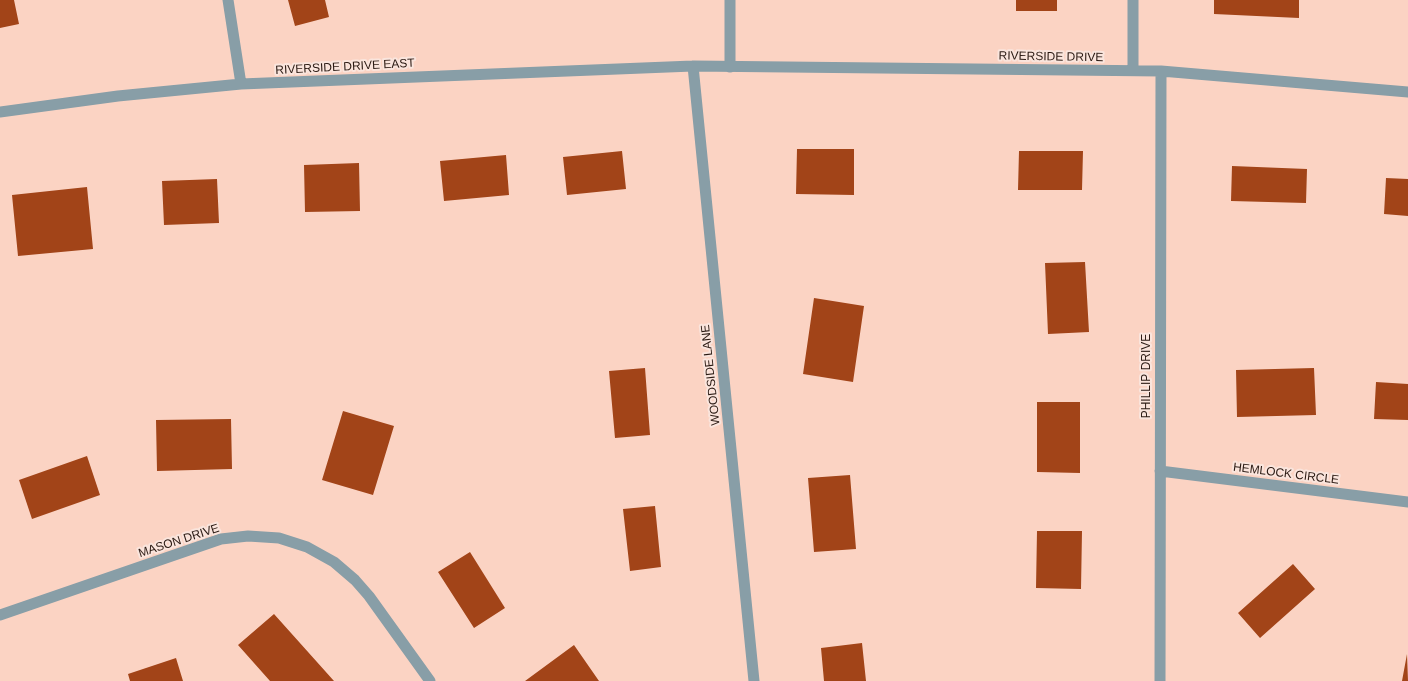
<!DOCTYPE html>
<html>
<head>
<meta charset="utf-8">
<style>
	body { margin:0 }
	canvas { display:block; background:#fbd3c3 }
</style>
</head>
<body>
<canvas width="1408" height="681"></canvas>
<script>
const g = document.querySelector('canvas').getContext('2d');
g.lineJoin = 'round';
function paint(path, color) { g.fillStyle = color; g.fill(path, 'evenodd'); }
function strokePath(path, color, width, dash) { g.strokeStyle = color; g.lineWidth = width; g.lineCap = dash ? 'butt' : 'round'; g.setLineDash(dash || []); g.stroke(path); }
function label(font, color, halo, rows, align = 'center') {
  g.font = font + ' Helvetica,sans-serif'; g.lineWidth = 4; g.setLineDash([]); g.textBaseline = 'middle'; g.strokeStyle = halo; g.fillStyle = color; for (const [text, x, y, turn = 0] of rows) {
    g.save(); g.translate(x, y); g.rotate((+turn || 0) * Math.PI / 180); g.textAlign = isNaN(turn) ? turn : align; if (halo) g.strokeText(text, 0, 0); g.fillText(text, 0, 0); g.restore();
  }
}
const building = new Path2D(`
	M0 0H14L19 24 0 28Z
	M288 0H325L329 17 295 26Z
	M1016 0H1057V11H1016Z
	M1214 0H1299V18L1214 14Z
	M797 149H854V195L796 194Z
	M622 151 626 189 567 195 563 157Z
	M1019 151H1083L1082 190H1018Z
	M506 155 509 195 444 201 440 161Z
	M359 163 360 211 305 212 304 165Z
	M1232 166 1307 169 1306 203 1231 201Z
	M1386 178 1408 179V216L1384 214Z
	M217 179 219 223 164 225 162 181Z
	M87 187 93 249 18 256 12 195Z
	M1085 262 1089 332 1048 334 1045 263Z
	M814 298 864 306 853 382 803 374Z
	M645 368 650 435 615 438 609 371Z
	M1314 368 1316 415 1237 417 1236 370Z
	M1376 382 1408 384V420L1374 419Z
	M1037 402H1080V473L1037 472Z
	M343 411 394 426 373 495 322 480Z
	M231 419 232 469 157 471 156 420Z
	M87 456 100 495 32 519 19 480Z
	M850 475 856 549 814 552 808 478Z
	M655 506 661 567 630 571 623 509Z
	M1037 531H1082L1081 589 1036 588Z
	M470 552 505 608 474 628 438 572Z
	M1293 564 1315 589 1260 638 1238 613Z
	M274 614 334 681H270L238 645Z
	M862 643 866 681H824L821 648Z
	M574 645 599 681H525Z
	M1407 654 1408 681H1402Z
	M176 658 183 681H130L128 674Z`);
const service = new Path2D(`
	M730 67V0`);
const minor = new Path2D(`
	M228 0 241 84
	M693 66 754 681
	M1133 70V0
	M0 112 118 96 241 84 693 66 1161 71 1408 92
	M1160 471 1408 502
	M0 615 221 539 248 536 279 538 307 547 334 562 355 580 369 596 430 681
	M1160 681 1161 71`);
const streetNames = [
	["RIVERSIDE DRIVE",1051,57,1],
	["RIVERSIDE DRIVE EAST",345,67,-3],
	["WOODSIDE LANE",711,375,-96],
	["PHILLIP DRIVE",1147,376,-90],
	["HEMLOCK CIRCLE",1286,474,7],
	["MASON DRIVE",179,541,-18]
];
paint(building, '#a24418');
strokePath(service, '#889ea7', 11);
strokePath(minor, '#889ea7', 11);
label('12px', '#2a1912', '#fae5dd', streetNames);
</script>
</body>
</html>
